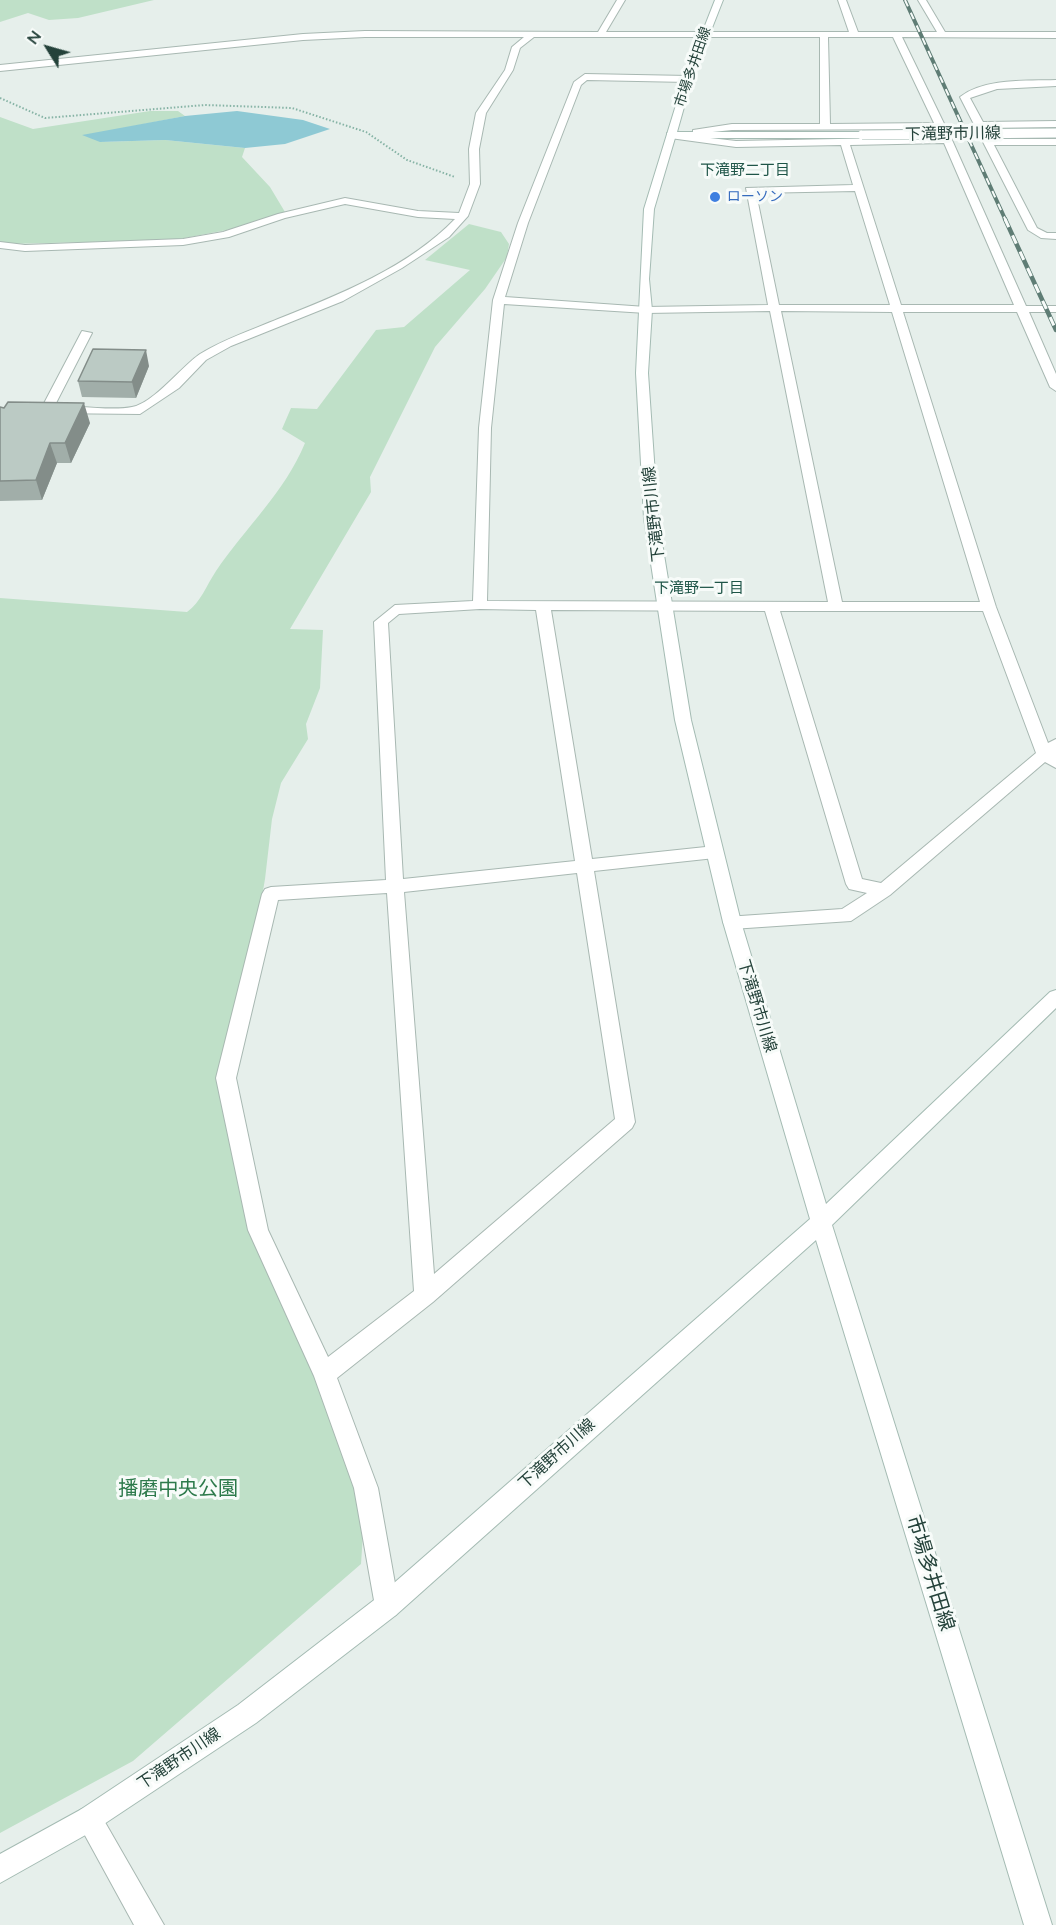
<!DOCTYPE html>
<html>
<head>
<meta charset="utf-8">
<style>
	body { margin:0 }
	#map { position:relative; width:1056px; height:1925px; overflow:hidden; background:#e6efeb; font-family:Mulish,sans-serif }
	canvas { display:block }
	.north { position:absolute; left:18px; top:18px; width:60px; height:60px; -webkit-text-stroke:4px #f7fbf9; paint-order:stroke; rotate:307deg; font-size:16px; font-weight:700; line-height:24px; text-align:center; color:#24423a }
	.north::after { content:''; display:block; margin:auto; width:21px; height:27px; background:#24423a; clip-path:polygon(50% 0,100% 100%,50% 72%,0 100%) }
</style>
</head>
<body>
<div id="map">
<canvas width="1056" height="1925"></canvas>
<div class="north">N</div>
</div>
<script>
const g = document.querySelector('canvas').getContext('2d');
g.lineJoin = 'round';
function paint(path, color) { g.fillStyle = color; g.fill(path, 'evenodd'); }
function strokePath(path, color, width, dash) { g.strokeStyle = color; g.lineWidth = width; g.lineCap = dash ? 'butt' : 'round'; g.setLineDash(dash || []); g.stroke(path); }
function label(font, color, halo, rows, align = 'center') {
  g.font = font + ' Mulish,"Noto Sans JP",sans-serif'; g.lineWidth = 6; g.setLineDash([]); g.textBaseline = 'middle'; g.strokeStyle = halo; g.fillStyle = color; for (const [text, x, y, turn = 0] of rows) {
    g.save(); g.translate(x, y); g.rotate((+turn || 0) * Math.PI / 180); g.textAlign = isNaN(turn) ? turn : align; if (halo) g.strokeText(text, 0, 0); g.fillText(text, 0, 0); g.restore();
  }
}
const green = new Path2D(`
	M0 0H154L78 18 49 20 28 13 0 22Z
	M150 111H178L185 116 124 128 100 142 165 140 245 148 242 157 270 187 285 212 232 229 174 240 7 244 0 242V117L33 129Z
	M469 224 501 232 509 244 507 257 485 289 435 347 370 477 371 492 290 629 323 630 320 688 306 724 308 739 281 783 272 819 265 879 246 991 226 1078 258 1230 366 1488 361 1564 133 1761 0 1833V598L187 612C201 602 206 586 216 571 245 528 285 492 305 443L282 429 291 408 317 409 376 330 404 327 470 270 425 260Z`);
const water = new Path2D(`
	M237 111 303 120 330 129 285 144 245 148 165 140 100 142 82 135 185 116Z`);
const path = new Path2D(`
	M0 98 45 118 205 105 292 108 366 132 407 160 455 177`);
const street = new Path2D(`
	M617 0H625L606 32H849L838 0H846L858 32H937L918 0H926L945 32H1056V38L902 37 952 140 1026 306H1056V312H1029L1056 374V391L1050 387 1017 312H903L996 607 1048 743 1056 739V768L1045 762 890 895 851 921 732 929 726 927 723 922 726 917 842 909 867 893 849 889 846 884 765 611 551 610 592 859 715 846 723 852 715 858 594 871 635 1122 632 1128 433 1302 337 1378 378 1488 399 1606 396 1615 387 1618 378 1615 375 1606 354 1488 314 1376 248 1230 216 1078 262 894 265 889 271 887 386 880 374 622 395 605 473 601 479 428 493 300 518 223 574 82 585 74 688 76 692 79 688 82 587 80 581 85 528 223 505 297 646 307 768 305 746 188 853 185 841 145 736 147 670 138 667 137V133L736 141 941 137 937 129 732 130 693 134V130L732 124H820V37H534L520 48 513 70 486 113 479 149 480 184 468 216 449 237 402 268 343 301 231 346 206 360 179 388 140 414 47 413 41 409 82 331 92 333 55 405C76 406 113 411 132 407 154 403 182 366 200 354 224 339 252 330 278 319 339 295 409 267 455 219L418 217 345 204 285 218 229 237 183 245 25 251 0 248V242L25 245 183 239 223 232 278 214 345 198 418 211 459 213 470 184 469 149 476 113 505 70 512 47 524 37H365L303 40 0 71V65L303 34 365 31 598 32ZM828 37H893L934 123 830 124ZM944 143 1014 305H901L850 145ZM855 191 890 305H779L756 193ZM504 304 646 313 770 311 828 602 487 601 491 428ZM781 311 892 312 980 602H842ZM480 609 536 610 575 861 403 879 388 623 399 614ZM780 611H983L1036 753 881 883 862 879ZM577 873 615 1119 434 1274 404 892ZM387 893 414 1291 328 1357 268 1230 236 1078 278 900Z
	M1056 80V86L997 89 970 98 983 122 1056 121V127L985 128 991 139H1056V145H994L1037 228 1047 233H1056V239L1041 238 1028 230 960 97C984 78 1027 81 1056 80Z
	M89 1806 98 1810 164 1925H134L76 1819 80 1810Z`);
const secondary = new Path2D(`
	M715 0H723L692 79 677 132H862L867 135 862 138H675L654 209 649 279 652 310 648 373 658 518 691 720 741 922 826 1204 1050 992 1056 990V1008L832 1225 1052 1925H1024L816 1240 396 1615 256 1723 98 1828 0 1883V1854L80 1810 238 1705 378 1597 810 1219 723 922 675 720 644 518 636 373 644 209 684 79Z`);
const railFar1 = new Path2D(`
	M905 0 1006 221`);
const rail = new Path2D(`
	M1005 219 1056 330`);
const secondaryBridge = new Path2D(`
	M862 135 1056 133`);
const wall = new Path2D(`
	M149 366 136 398 82 397 78 381Z
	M0 407 90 423 71 463H57L42 500 0 501Z`);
const shadedWall = new Path2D(`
	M146 350 149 366 136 398 132 382Z
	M84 403 90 423 71 463 65 443Z
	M50 443 57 463 42 500 36 480Z`);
const building = new Path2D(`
	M93 349 146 350 132 382 78 381Z
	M8 402 84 403 65 443H50L36 480 0 481V407L4 408Z`);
const markers = [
	[715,197,6,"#3f7fe0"]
];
const farStreetnames = [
	["市場多井田線",693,67,-71]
];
const farShopnames = [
	["ローソン",727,197]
];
const farNeighbourhoodnames = [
	["下滝野二丁目",745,170],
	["下滝野一丁目",699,588]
];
const streetNames = [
	["下滝野市川線",953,134,-1],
	["下滝野市川線",654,514,-96],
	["下滝野市川線",757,1006,73],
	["下滝野市川線",557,1454,-42],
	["下滝野市川線",179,1759,-34]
];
const nearParknames = [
	["播磨中央公園",178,1489]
];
const nearStreetnames = [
	["市場多井田線",930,1573,73]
];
paint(green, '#bfe0c8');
paint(water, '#8ec9d4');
strokePath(street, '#a8b8b2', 2);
strokePath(secondary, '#a4bbb3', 2);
strokePath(path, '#86b3a5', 2, [1.5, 2]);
paint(street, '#fff');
paint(secondary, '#fff');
strokePath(railFar1, '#5f7d75', 4);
strokePath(rail, '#5f7d75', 4.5);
strokePath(railFar1, '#f7fbf9', 2, [7]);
strokePath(rail, '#f7fbf9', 3, [9]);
strokePath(secondaryBridge, '#a4bbb3', 10, []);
strokePath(secondaryBridge, '#fff', 9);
paint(wall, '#a1aea9');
paint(shadedWall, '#838d89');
paint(building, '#bbcac4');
strokePath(building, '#838d89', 1.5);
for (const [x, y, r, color] of markers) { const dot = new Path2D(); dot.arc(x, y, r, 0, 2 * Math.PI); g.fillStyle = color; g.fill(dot); strokePath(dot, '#f7fbf9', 2); }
label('14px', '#24423a', '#f7fbf9', farStreetnames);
label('14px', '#366cbe', '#f7fbf9', farShopnames, 'left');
label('15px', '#1f5548', '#f7fbf9', farNeighbourhoodnames);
label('16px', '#24423a', '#f7fbf9', streetNames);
label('20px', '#2d7a4b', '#f7fbf9', nearParknames);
label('20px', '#24423a', '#f7fbf9', nearStreetnames);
</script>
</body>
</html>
